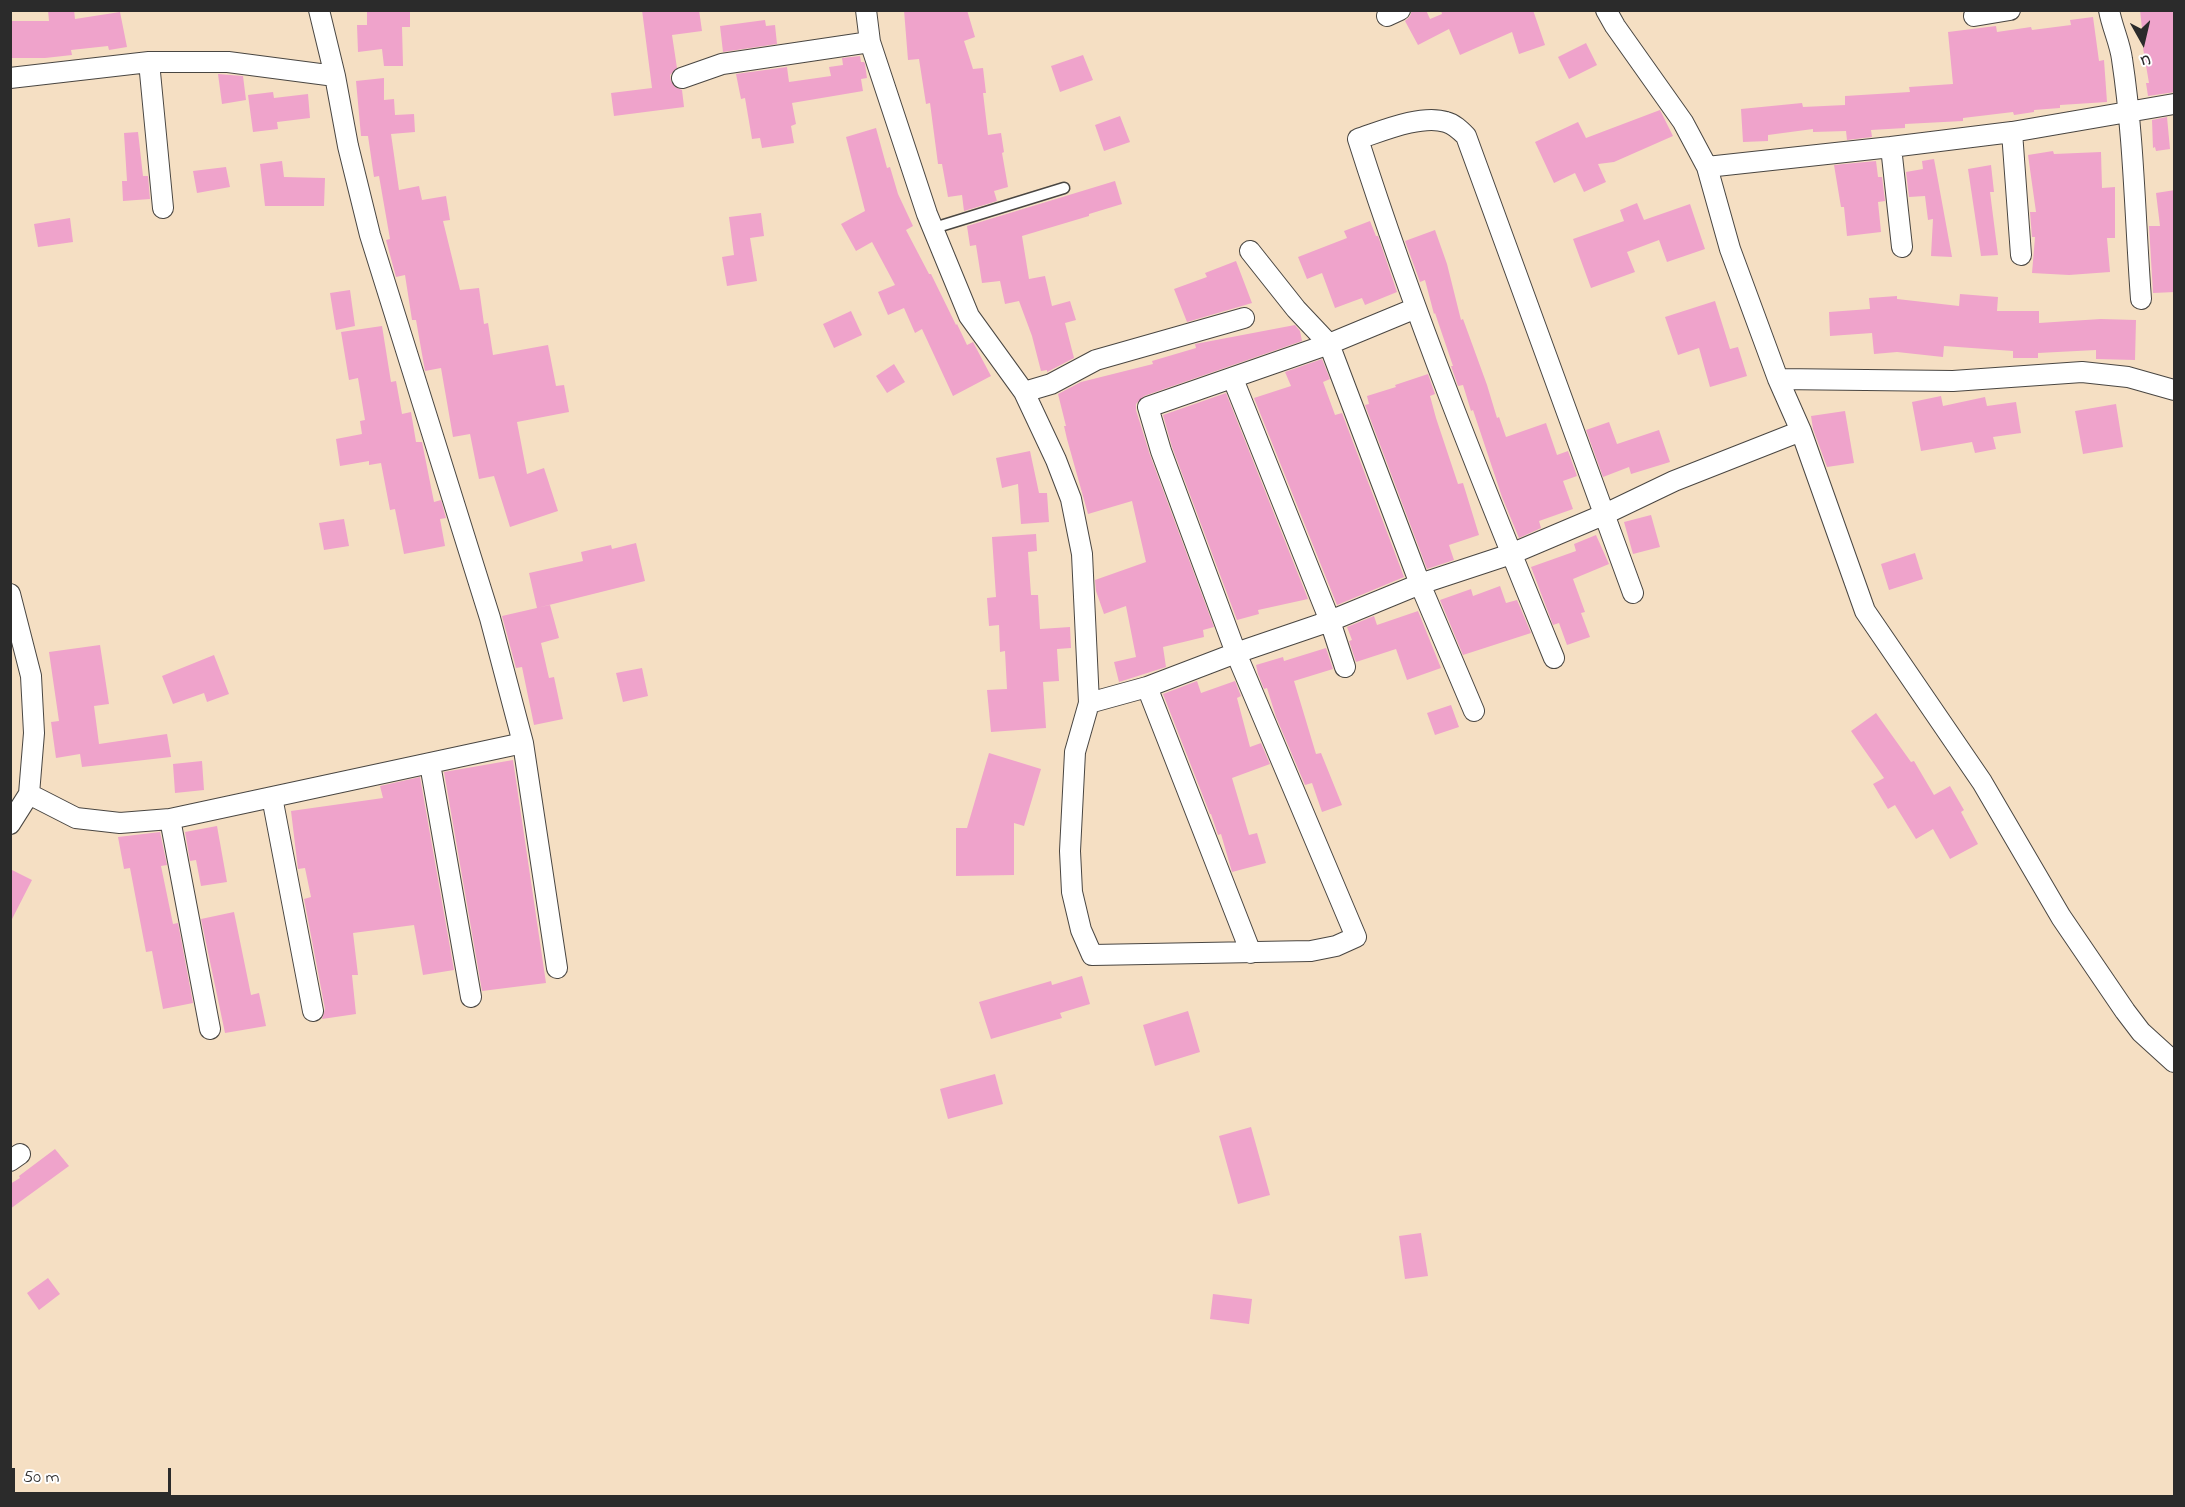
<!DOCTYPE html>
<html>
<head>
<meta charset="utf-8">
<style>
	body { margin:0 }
	#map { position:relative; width:2185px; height:1507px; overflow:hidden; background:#f5dfc3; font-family:"Indie Flower",sans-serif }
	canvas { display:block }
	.frame { position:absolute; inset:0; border:12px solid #2b2b2b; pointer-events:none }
	.north { position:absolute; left:2113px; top:12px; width:60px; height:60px; -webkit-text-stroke:4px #fff; paint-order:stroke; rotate:172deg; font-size:16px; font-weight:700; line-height:24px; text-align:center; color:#2b2b2b }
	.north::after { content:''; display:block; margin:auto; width:21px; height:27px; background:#2b2b2b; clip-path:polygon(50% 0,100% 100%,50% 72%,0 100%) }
	.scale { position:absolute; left:12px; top:1468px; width:159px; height:27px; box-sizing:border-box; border:3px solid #2b2b2b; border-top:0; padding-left:8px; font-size:18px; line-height:21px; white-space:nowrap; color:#2b2b2b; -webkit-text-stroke:4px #fff; paint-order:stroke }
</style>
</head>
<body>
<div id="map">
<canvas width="2185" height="1507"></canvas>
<div class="frame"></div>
<div class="north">U</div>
<div class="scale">50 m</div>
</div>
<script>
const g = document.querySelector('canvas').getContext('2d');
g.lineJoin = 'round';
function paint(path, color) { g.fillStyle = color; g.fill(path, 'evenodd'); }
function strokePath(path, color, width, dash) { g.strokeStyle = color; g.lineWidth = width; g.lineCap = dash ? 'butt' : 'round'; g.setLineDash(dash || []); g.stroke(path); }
const building = new Path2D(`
	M48 10H74L75 19 120 12 127 47 109 50 108 46 71 50 72 55 45 58H10V21H49Z
	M367 10H410V27H402L403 66H384L382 49 358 52 357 25H367Z
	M642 10H699L702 31 672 35 677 68 670 75 671 81 675 87 682 90 684 107 614 116 611 93 652 88Z
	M904 10H967L975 37 964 41 973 69 983 68 986 93H983L988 135 1001 133 1004 152 1002 153 1008 187 994 191 997 201 964 211 962 195 948 197 942 164H938L930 103 926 104 919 59 908 60Z
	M1412 10H1426L1430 19 1442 14 1441 10H1533L1545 45 1519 54 1512 32 1460 55 1449 29 1418 45 1405 21 1410 16Z
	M2140 10H2175V92L2148 96 2146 83H2149L2143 48H2144Z
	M2093 17 2099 61 2104 60 2107 102 2060 105V108L2034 110V112L2014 115 2013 112 1963 118V121L1905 124V128L1871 130 1872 137 1847 140 1846 131 1813 132V129L1768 135V141L1743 142 1741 109 1802 103 1803 107 1845 105V96L1910 92 1909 87 1953 84 1948 32 1996 26 1997 32 2031 27 2032 30 2071 25 2070 20Z
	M765 20 766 26 775 25 777 44 723 52 720 26Z
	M1586 43 1597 65 1569 79 1558 57Z
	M1083 55 1093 80 1060 92 1051 66Z
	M860 56 861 62H864L865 64 867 78 861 79 863 91 792 103 796 124 791 126 794 143 762 148 760 138 752 139 745 98 741 99 736 74 787 67 789 82 831 76 829 67 843 65 842 58Z
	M218 74 243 76 246 100 222 104Z
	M384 78V100L394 99 395 115 414 114 415 132 391 134 399 190 419 186 422 200 446 196 450 220 443 221 460 290 479 288 484 324 488 323 493 355 548 345 556 386 564 385 569 412 517 422 527 474 544 468 558 511 510 527 494 476 479 479 470 434 453 437 441 368 425 371 416 320H412L405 275 396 277 386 240 390 239 379 176 374 177 368 136H361L356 81Z
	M273 92 274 98 308 94 310 118 277 122 278 129 253 132 248 95Z
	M1660 110 1673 136 1614 162 1598 164 1606 182 1584 192 1575 173 1554 183 1535 142 1578 122 1586 138Z
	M1120 116 1130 142 1104 151 1095 125Z
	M2167 117 2170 149 2156 151 2155 147 2153 148 2152 120Z
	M876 128 887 168 890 167 898 194 913 226 906 230 929 274H931L956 325 957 324 967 345 973 342 991 376 953 396 922 329 915 333 904 308 888 315 878 292 895 285 872 242 856 251 841 224 865 211 846 137Z
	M138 132 143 176H148L150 199 123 201 122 181H127L124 133Z
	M2053 151 2054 154 2101 152 2102 188 2115 187V238H2107L2110 272 2069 275 2032 273 2035 237H2032L2030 212H2036L2028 155Z
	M1934 159 1939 186 1952 257 1931 256 1933 219 1928 220 1925 196 1909 197 1906 172 1923 169 1922 161Z
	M282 161 284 177 325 178 324 206H265L260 164Z
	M1876 161 1878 177H1882L1885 201 1878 202 1881 232 1847 236 1844 207H1841L1834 165Z
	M1991 165 1994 192H1990L1998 255 1981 256 1968 169Z
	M226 167 230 187 197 193 193 171Z
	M1115 181 1122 204 1089 214V216L1022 236 1029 279 1045 276 1052 306 1070 301 1076 320 1065 323 1074 358 1047 372V370L1041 371 1032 336 1019 301 1005 304 1000 281 982 283 976 245 970 246 967 226Z
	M2175 190V292L2153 293 2149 226H2160L2156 193Z
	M1637 203 1644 220 1690 204 1705 249 1667 262 1659 240 1627 252 1635 272 1591 288 1573 239 1624 221 1620 210Z
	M761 213 764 236 750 238 757 281 727 286 722 257 734 255 729 217Z
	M70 218 73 242 38 247 34 224Z
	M1370 221 1376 236H1378L1397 292 1365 305 1362 298 1335 308 1322 273 1307 279 1298 257 1347 238 1344 231Z
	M1435 230 1447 264 1461 320 1463 319 1487 385 1497 418 1499 417 1506 437 1546 423 1557 455 1568 451 1577 476 1563 481 1573 509 1539 521 1541 528 1519 538 1502 497 1473 410 1471 411 1463 385 1458 386 1451 366H1453L1435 313 1434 314 1425 280 1420 282 1405 241Z
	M1236 261 1252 303 1187 322 1174 289 1207 277 1205 273Z
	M350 290 355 326 336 330 330 293Z
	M1960 294 1998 297 1997 311H2039V323L2101 319 2136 320 2135 360 2096 359V350L2038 353V358H2013V351L1944 346 1943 357 1897 352 1874 354 1872 333 1830 336 1829 312 1870 309 1869 298 1897 296V299L1959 306Z
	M1715 301 1730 349 1738 347 1747 376 1710 387 1699 348 1678 355 1665 317Z
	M851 311 862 335 834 348 823 324Z
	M1295 325 1300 331 1302 341 1144 396 1136 404V410L1150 455 1214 627 1203 630 1204 637 1163 647 1166 667 1119 682 1114 662 1136 657 1126 606 1104 614 1096 591 1095 580 1146 562 1132 501 1088 514 1067 439 1064 426H1066L1058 394 1081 382 1153 364 1152 361 1196 348 1195 344Z
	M382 326 391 382 396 381 402 414 411 412 416 442H422L434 502 441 500 446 518 440 519 445 546 404 554 395 509 390 510 381 463 369 465V461L340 466 336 439 362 434 360 421 365 420 358 378 349 380 341 332Z
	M1322 359 1330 379 1323 382 1335 415 1342 413 1404 577 1337 605 1254 398 1291 386 1285 372Z
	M894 364 905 382 887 393 876 376Z
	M1428 374 1435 394 1430 396 1436 418 1458 484 1463 483 1479 535 1449 545 1454 560 1427 569 1365 405 1369 404 1367 396 1396 387 1395 385Z
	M1226 393 1308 599 1258 610 1259 614 1237 620 1172 447 1163 415Z
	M1941 396 1943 406 1985 397 1987 406 2016 402 2021 433 1993 437 1996 449 1975 453 1972 442 1921 451 1912 402Z
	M2116 404 2123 447 2083 454 2075 411Z
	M1845 411 1854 463 1827 467 1813 429 1811 416Z
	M1609 422 1617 444 1659 430 1670 462 1631 474 1629 467 1603 477 1586 430Z
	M1030 451 1039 493H1047L1049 522 1021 524 1018 484 1002 488 996 458Z
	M1651 515 1660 547 1633 554 1624 522Z
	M344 519 349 546 324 550 319 523Z
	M1036 534 1037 551 1028 552 1031 595H1038L1040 629 1070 627 1071 648 1057 649 1059 681 1043 682 1046 728 991 732 987 690 1007 689 1005 651 1000 652 999 625 989 626 987 598 996 597 992 537Z
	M1596 535 1609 564 1573 579 1585 612 1581 613 1590 637 1567 645 1559 623 1553 625 1531 567 1576 551 1574 544Z
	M636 543 645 581 537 608 529 573 583 561 581 552 611 545 612 549Z
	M1915 553 1923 579 1889 590 1881 564Z
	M1500 586 1506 603 1517 600 1531 633 1463 655 1440 600 1471 589 1473 596Z
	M550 605 559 638 541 643 549 678 554 677 563 719 534 725 522 667 516 668 502 616Z
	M1418 611 1441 668 1407 680 1396 649 1356 662 1349 641 1352 640 1347 627 1374 616 1377 625Z
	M100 645 109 704 94 706 99 744 167 734 171 757 82 767 80 754 56 758 51 722 59 721 49 652Z
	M1326 648 1333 669 1294 681 1316 754 1321 753 1342 805 1322 812 1312 783 1305 785 1276 717 1267 688 1264 689 1258 674 1256 665 1283 657 1284 661Z
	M214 655 229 694 207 702 204 693 173 704 162 676Z
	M642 668 648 696 623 702 616 673Z
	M1197 681 1201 693 1235 681 1241 696 1237 698 1250 747 1261 743 1270 764 1232 778 1249 835 1257 833 1266 863 1232 872 1221 834 1218 835 1211 814H1210L1163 694Z
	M1451 705 1459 727 1435 735 1427 713Z
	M1876 713 1911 762 1914 761 1934 795 1950 786 1964 810 1961 812 1978 844 1950 859 1933 829 1916 839 1895 805 1888 809 1873 784 1884 778 1851 731Z
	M989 753 1041 769 1024 826 1014 823V875L956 876V828H967Z
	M513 760 546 983 482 991 444 772Z
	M202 761 204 790 175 793 173 764Z
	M420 777 454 970 423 975 414 925 353 933 358 975H352L356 1014 322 1019 325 1009 304 899 311 897 305 868 298 869 291 811 383 798 380 786Z
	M217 826 227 882 201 886 196 860 190 861 185 832Z
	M160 832 167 865 161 866 173 924 178 923 193 1003 163 1009 152 951 146 952 130 868 124 869 118 837Z
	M10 869 32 880 10 923Z
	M234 912 251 995 259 993 266 1026 225 1033 201 919Z
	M1082 976 1090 1004 1060 1013 1062 1018 991 1039 979 1002 1051 981 1052 985Z
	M1188 1011 1200 1052 1155 1066 1143 1025Z
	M995 1074 1003 1104 948 1119 940 1089Z
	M1251 1127 1270 1195 1238 1204 1219 1136Z
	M55 1149 69 1166 10 1209V1184L20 1178 19 1176Z
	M1421 1233 1428 1276 1405 1279 1399 1236Z
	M48 1278 60 1294 39 1310 27 1293Z
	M1213 1294 1252 1299 1249 1324 1210 1319Z`);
const lane = new Path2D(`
	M934 228 1064 188`);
const street = new Path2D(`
	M319 10 335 76 348 146 370 235 490 618 523 743 557 968
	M866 10 870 42 927 214 969 316 1024 392 1056 460 1071 499 1082 554 1089 703 1075 752 1070 851 1072 892 1081 930 1092 955 1311 951 1336 946 1356 937 1236 653 1161 451 1148 407 1329 344 1416 308
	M1606 10 1615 26 1683 122 1707 167 1730 249 1778 379 1801 431 1865 611 1982 782 2061 917 2125 1011 2141 1032 2174 1062
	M2109 10C2112 27 2120 43 2122 59 2134 138 2135 219 2141 299
	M1387 16 1400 10
	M1974 16 2010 10
	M149 62 163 208
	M10 78 149 62H228L335 76
	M682 78 722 64 870 42
	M2012 132 2021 255
	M1891 147 1902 247
	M1707 167 1891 147 2012 132 2174 104
	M1250 251 1296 309 1329 344 1420 584 1474 711
	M1233 379 1330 621 1345 667
	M1778 379 1953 381 2082 372 2128 377 2174 390
	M1024 392 1051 384 1096 360 1244 318
	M10 594 31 676 34 733 29 794 10 824
	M1554 658C1484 487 1414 315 1358 139 1382 131 1422 114 1446 122 1454 124 1460 130 1466 136L1633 593
	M1147 687 1251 953
	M1089 703 1147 687 1236 653 1330 621 1420 584 1511 554 1603 515 1674 481 1801 431
	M430 764 471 997
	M29 794 76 818 120 823 170 819 523 743
	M272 797 313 1011
	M170 819 210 1029
	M10 1161 20 1154`);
paint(building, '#efa3cb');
strokePath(lane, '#494642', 13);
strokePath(street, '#494642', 22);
strokePath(lane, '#fff', 10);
strokePath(street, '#fff', 20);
</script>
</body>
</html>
